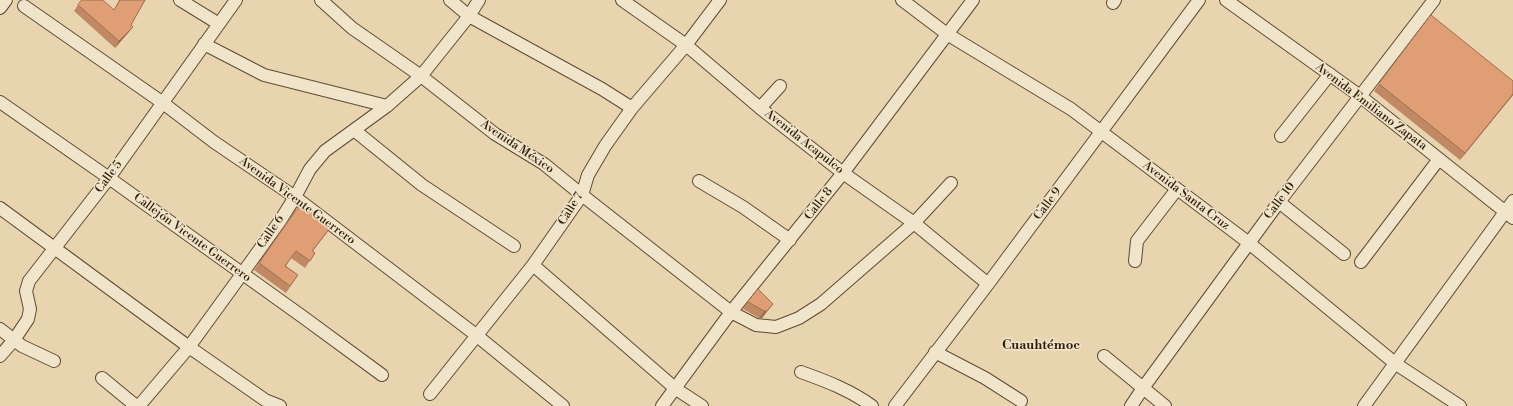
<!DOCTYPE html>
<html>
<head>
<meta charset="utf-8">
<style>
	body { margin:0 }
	canvas { display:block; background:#e8d5af }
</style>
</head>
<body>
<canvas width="1513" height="406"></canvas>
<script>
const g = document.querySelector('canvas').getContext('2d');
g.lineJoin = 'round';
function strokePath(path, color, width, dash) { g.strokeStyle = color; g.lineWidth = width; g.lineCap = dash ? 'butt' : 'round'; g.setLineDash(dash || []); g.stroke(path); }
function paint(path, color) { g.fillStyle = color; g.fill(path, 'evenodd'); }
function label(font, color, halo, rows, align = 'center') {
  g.font = font + ' "Libre Bodoni",serif'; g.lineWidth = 3; g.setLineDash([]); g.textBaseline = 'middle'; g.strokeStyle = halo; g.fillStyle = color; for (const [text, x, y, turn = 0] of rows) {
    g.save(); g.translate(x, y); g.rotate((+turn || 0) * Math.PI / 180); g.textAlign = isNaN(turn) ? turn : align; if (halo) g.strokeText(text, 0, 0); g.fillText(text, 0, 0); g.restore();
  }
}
const minor = new Path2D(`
	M180 0 219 24
	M321 0 352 28 421 76 495 134 544 164 582 195 731 312 756 325 776 327 799 318 821 304 914 223 951 183
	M450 0 469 16 602 89 632 108
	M622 0 686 45 760 108 843 173 914 223 988 284
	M902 0 947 34 1071 109 1249 243 1396 364 1460 406
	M1226 0 1360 96 1513 218
	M1113 3 1115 0
	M24 6 163 103 214 142 295 197 476 335 563 406
	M0 8 6 0
	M204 44 264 75 387 106
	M0 102 109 178 303 317 382 375
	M760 108 780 86
	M354 130 422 185 514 246
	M1281 136 1330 74
	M699 181 743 207 790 240
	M1279 202 1344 254
	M0 208 189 347 265 400 280 406
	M1135 261 1137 241 1177 189
	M1361 262 1439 159
	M533 265 676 389 702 406
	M0 329 22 346 54 361
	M935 352 985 378 1021 401
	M0 356 14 340 28 319 30 309 26 291 29 281 109 178 236 0
	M1104 356 1165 406
	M801 372C826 381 850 390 872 406
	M102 378 136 406
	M430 394 533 265 582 195 588 175 605 146 632 108 686 45 720 0
	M139 406 189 347 242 274 280 221 295 197 310 169 325 151 387 106 421 76 469 16 479 0
	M662 406 731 312 843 173 973 0
	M895 406 988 284 1199 0
	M1131 406 1143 388 1279 202 1434 0
	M1364 406 1513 201`);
const wall = new Path2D(`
	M119 0H145L131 25 133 27 128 33 115 48 74 11 78 5 114 10Z
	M1513 81V95L1460 160 1374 91 1379 84Z
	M296 210 317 216 331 227 313 251 315 253 305 268 291 258 286 266 298 275 286 293 254 270Z
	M748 302 773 304 762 318H759L743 309Z`);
const shadedWall = new Path2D(`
	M133 27 128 33 115 48 119 41Z
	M1513 94V95L1460 160 1465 153Z
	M773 304 762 318H759L764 311Z`);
const building = new Path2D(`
	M82 0H103L114 10 120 0H145L131 25 133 27 119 41 78 5Z
	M1431 15 1513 81V94L1465 153 1379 84Z
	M303 203 318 215 317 216 331 227 312 251 315 253 310 261 296 251 285 266 298 275 290 286 259 263 296 210Z
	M758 289 773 304 767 311H764L748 302Z`);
const streetNames = [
	["Avenida Emiliano Zapata",1371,107,37],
	["Avenida Acapulco",804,142,38],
	["Avenida México",517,147,34],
	["Calle 5",109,177,-54],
	["Avenida Santa Cruz",1186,196,37],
	["Avenida Vicente Guerrero",297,201,36],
	["Calle 10",1280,201,-53],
	["Calle 8",819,204,-52],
	["Calle 9",1048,204,-53],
	["Calle 7",571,209,-58],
	["Calle 6",271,232,-55],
	["Callejón Vicente Guerrero",192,238,36]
];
const neighbourhoodNames = [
	["Cuauhtémoc",1041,346]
];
strokePath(minor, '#5f4b32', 14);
strokePath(minor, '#f0e4cb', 12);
paint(wall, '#c18864');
paint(shadedWall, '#9d6f51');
paint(building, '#e09e74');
strokePath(building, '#9d6f51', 1);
label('12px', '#311d08', '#f0e4cb', streetNames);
label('bold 13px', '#311d08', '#f0e4cb', neighbourhoodNames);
</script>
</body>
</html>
